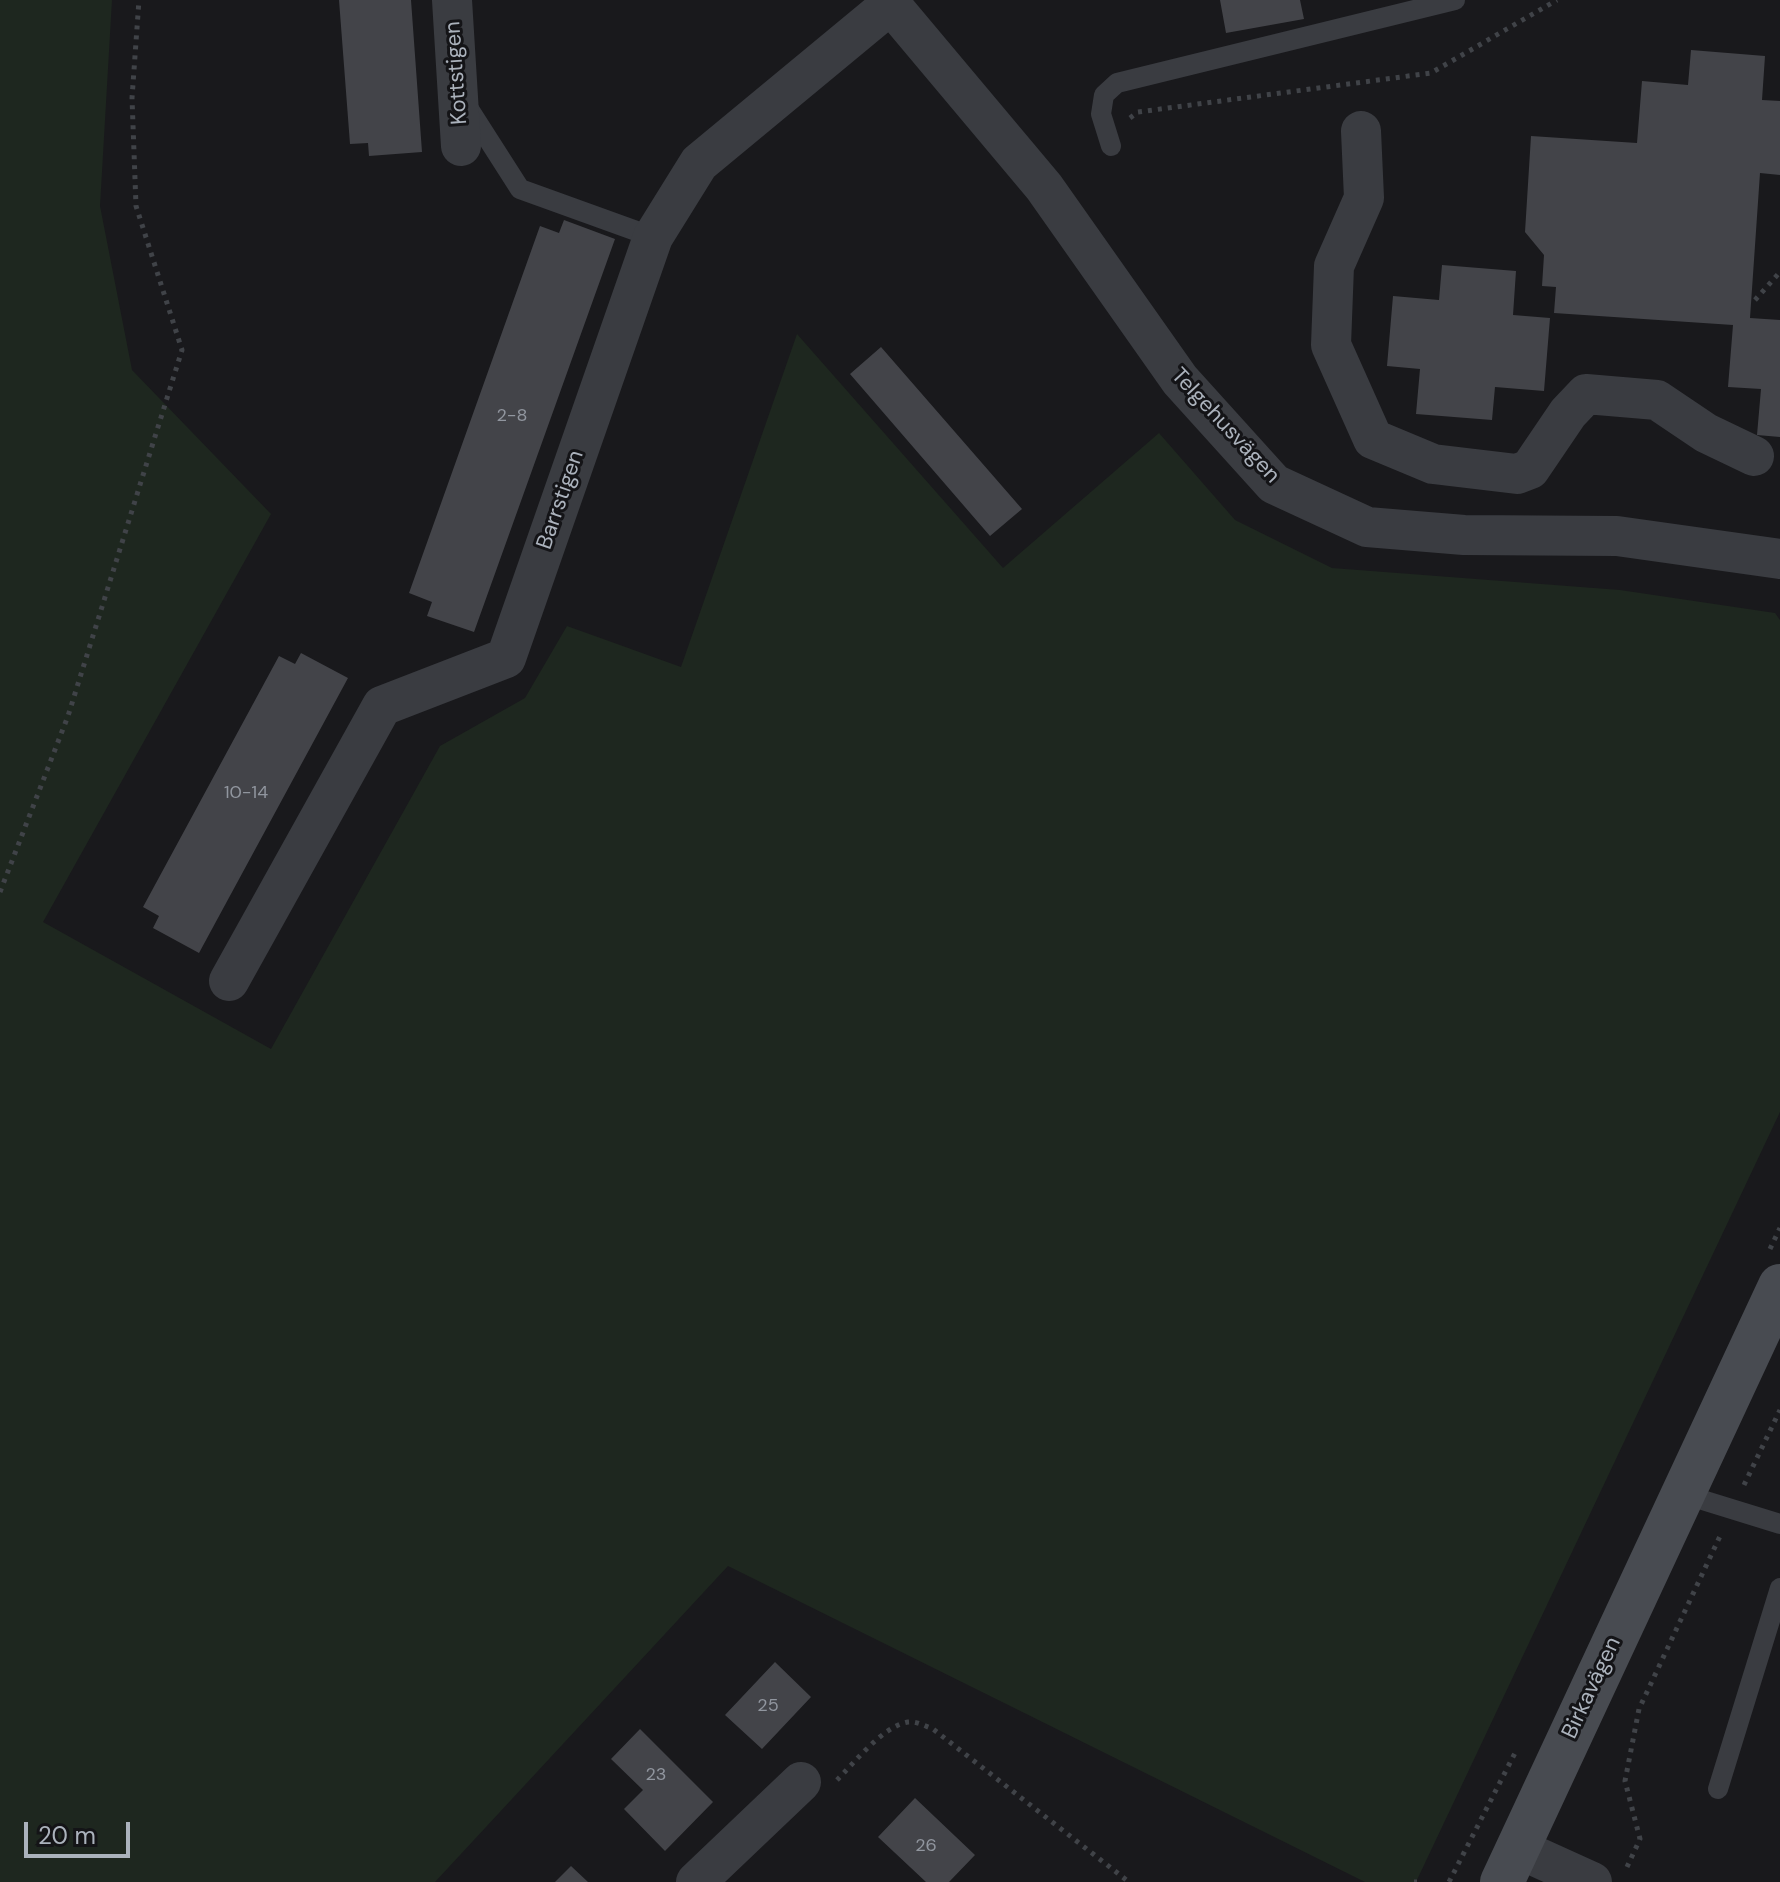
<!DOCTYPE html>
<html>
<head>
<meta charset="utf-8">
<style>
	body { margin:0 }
	#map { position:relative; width:1780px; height:1882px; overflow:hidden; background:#19191c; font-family:"DM Sans",sans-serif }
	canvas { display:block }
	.scale { position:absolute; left:24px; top:1822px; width:106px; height:36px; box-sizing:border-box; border:4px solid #abb2bc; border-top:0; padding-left:10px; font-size:24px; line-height:28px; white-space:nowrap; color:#abb2bc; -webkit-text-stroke:6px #141417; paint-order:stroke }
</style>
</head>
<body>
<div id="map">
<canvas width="1780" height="1882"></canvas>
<div class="scale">20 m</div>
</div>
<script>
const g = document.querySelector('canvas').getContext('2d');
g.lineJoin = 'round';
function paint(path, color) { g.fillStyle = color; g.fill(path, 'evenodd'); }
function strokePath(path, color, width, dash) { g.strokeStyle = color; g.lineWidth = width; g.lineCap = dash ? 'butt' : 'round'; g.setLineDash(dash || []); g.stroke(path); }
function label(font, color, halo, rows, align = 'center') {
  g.font = font + ' "DM Sans",sans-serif'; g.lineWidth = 6; g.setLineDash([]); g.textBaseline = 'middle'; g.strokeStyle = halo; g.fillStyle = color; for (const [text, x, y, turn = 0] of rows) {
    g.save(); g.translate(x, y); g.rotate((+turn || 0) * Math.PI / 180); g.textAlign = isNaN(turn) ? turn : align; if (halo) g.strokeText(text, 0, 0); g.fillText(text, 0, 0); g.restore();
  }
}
const green = new Path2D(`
	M0 0H112L100 206 132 370 271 514 43 922 271 1049 440 746 525 698 567 626 681 667 797 334 1003 568 1159 433 1235 520 1332 568 1620 590 1775 613 1780 620V1112L1416 1882H1365L728 1566 435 1882H0Z`);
const building = new Path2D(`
	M339 0H411L422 152 369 156 368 143 350 144Z
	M1220 0H1300L1304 19 1226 33Z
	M1691 50 1765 56 1762 100 1780 101V175L1760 173 1750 318 1780 320V437L1757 435 1761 389 1728 387 1733 325 1554 313 1556 287 1542 286 1544 255 1525 232 1531 136 1637 143 1642 81 1688 85Z
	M564 220 615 239 474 632 427 616 432 602 409 593 540 226 559 233Z
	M1442 265 1516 271 1513 315 1550 318 1544 391 1495 387 1492 420 1416 414 1420 369 1387 366 1393 296 1439 300Z
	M881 347 1022 509 990 536 850 374Z
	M301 653 348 678 199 953 153 928 159 916 143 907 279 656 295 664Z
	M775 1662 811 1697 762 1749 725 1715Z
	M640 1729 713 1802 665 1851 624 1809 643 1790 611 1759Z
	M915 1798 975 1855 949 1882H926L878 1837Z
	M571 1866 588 1882H555Z`);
const path = new Path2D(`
	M1130 118 1138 112 1431 73 1557 0
	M1755 300 1780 272
	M0 892 68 716 182 350 136 206 132 98 139 0
	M1770 1249 1780 1228
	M1744 1485 1780 1410
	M837 1780C854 1763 883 1726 908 1722 916 1721 925 1726 933 1729L1129 1882
	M1627 1867 1640 1839 1625 1781 1639 1709 1721 1534
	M1414 1882H1417
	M1449 1882 1516 1751`);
const lane = new Path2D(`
	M465 103 520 189 653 237
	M1111 146 1101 114 1104 95 1117 83 1455 0
	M1683 1494 1780 1524
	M1718 1789 1780 1588`);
const street = new Path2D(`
	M452 0 461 146
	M887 0 1044 187 1180 380 1274 484 1367 527 1464 535 1617 536 1780 559
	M1361 131 1364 198 1334 266 1331 345 1373 439 1433 464 1517 474 1530 469 1568 413 1586 394 1657 400 1706 433 1754 456
	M229 981 382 706 506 658 653 237 699 163 891 4
	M1517 1848 1592 1882
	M696 1882 801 1782`);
const secondary = new Path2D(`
	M1502 1882 1780 1286`);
const numberNames = [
	["2-8",512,416],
	["10-14",246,793],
	["25",768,1706],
	["23",656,1775],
	["26",926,1846]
];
const streetNames = [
	["Kottstigen",457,73,-94],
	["Telgehusvägen",1225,426,47],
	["Barrstigen",561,500,-71],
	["Birkavägen",1592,1688,-65]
];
paint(green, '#1e271f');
paint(building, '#434449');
strokePath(path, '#404348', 5, [4, 6]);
strokePath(lane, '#3a3c41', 20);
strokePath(street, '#3a3c41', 40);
strokePath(secondary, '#484b51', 44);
label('18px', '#91969f', null, numberNames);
label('22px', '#abb2bc', '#141417', streetNames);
</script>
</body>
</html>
